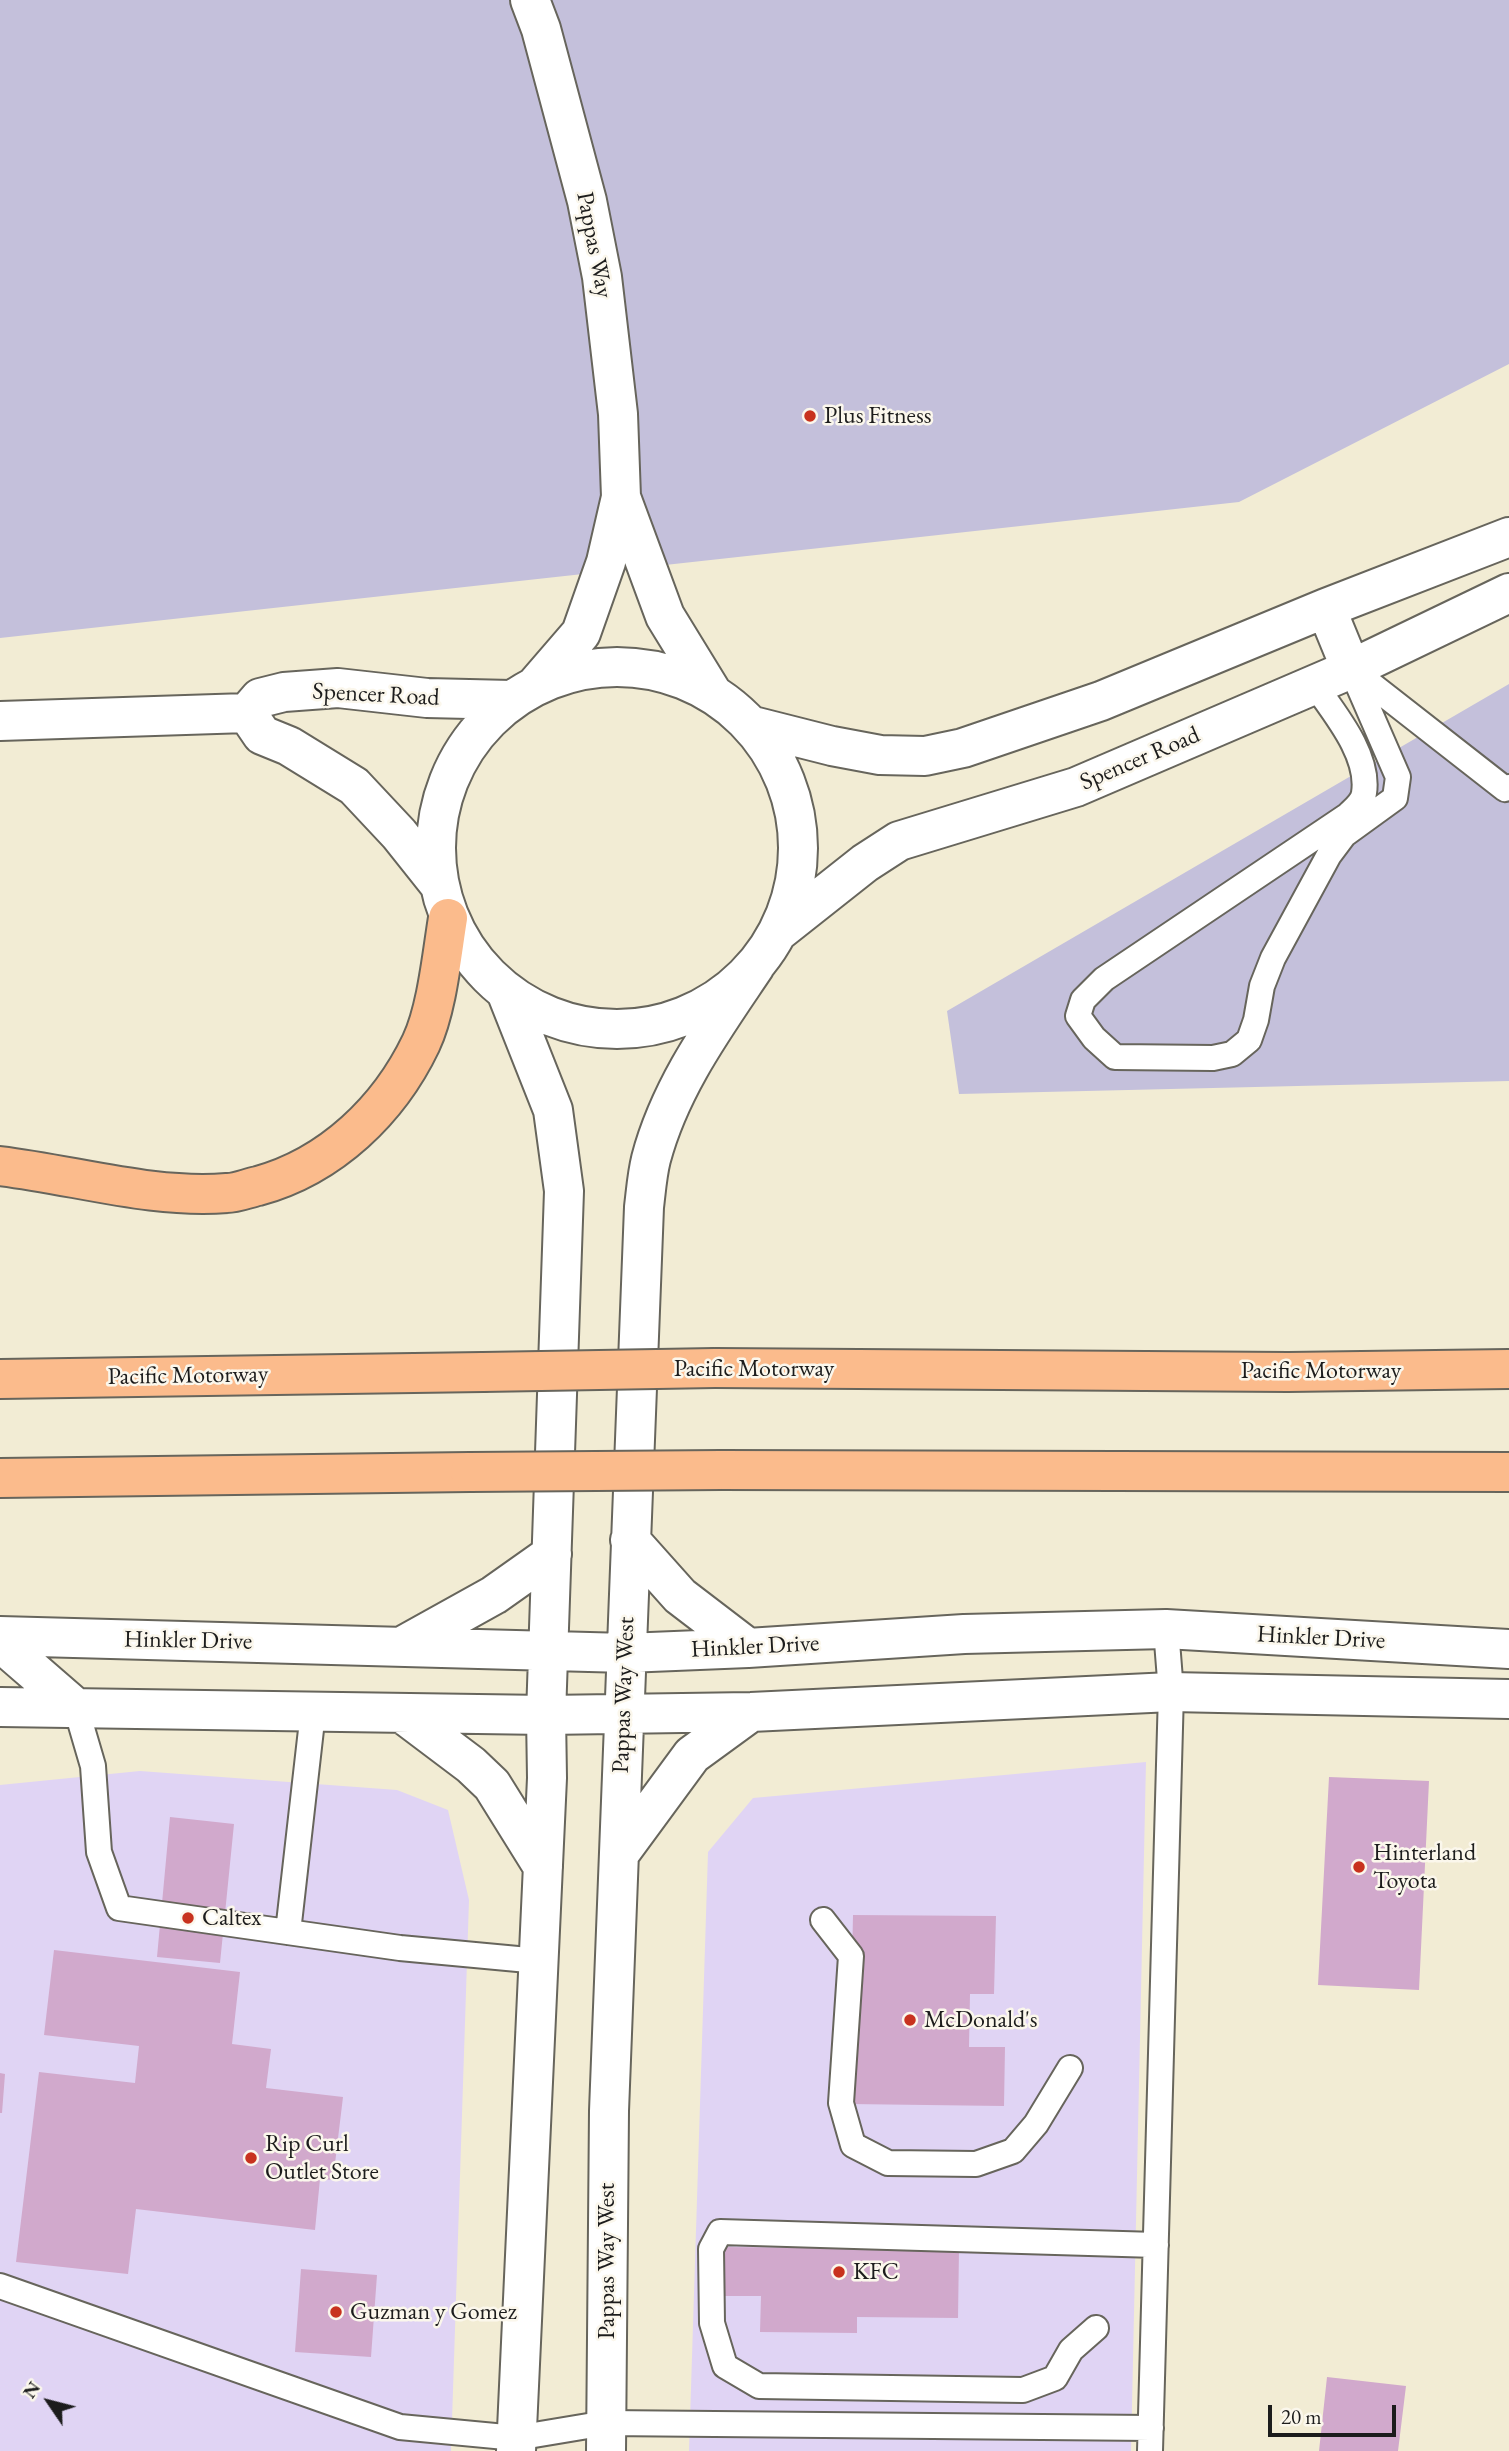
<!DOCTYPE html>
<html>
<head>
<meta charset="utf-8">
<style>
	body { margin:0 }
	#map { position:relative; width:1509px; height:2451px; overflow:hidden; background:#f2ecd4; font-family:"EB Garamond",serif }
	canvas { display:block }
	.north { position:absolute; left:14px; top:2367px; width:70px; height:70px; -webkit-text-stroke:5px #fbf7ec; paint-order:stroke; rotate:305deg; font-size:19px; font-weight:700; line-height:28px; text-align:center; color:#1c1c1c }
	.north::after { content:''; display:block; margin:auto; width:24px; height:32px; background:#1c1c1c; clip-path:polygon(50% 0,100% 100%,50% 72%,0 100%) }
	.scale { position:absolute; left:1268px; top:2405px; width:128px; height:32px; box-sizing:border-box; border:4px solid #1c1c1c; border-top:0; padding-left:9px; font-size:21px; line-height:24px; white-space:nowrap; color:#1c1c1c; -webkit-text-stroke:5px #fbf7ec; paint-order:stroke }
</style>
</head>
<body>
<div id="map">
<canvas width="1509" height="2451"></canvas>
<div class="north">N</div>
<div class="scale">20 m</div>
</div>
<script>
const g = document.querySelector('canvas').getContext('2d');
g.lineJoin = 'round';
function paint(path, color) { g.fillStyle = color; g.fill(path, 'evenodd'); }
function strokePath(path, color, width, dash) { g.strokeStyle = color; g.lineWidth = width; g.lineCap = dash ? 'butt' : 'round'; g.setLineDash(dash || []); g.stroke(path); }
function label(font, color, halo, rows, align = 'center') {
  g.font = font + ' "EB Garamond",serif'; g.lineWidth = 5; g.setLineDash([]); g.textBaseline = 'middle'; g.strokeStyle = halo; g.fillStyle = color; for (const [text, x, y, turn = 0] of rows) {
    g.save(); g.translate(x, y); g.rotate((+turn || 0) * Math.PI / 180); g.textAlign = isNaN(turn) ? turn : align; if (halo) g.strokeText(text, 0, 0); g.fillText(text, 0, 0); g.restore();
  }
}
const built = new Path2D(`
	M1146 1762 1131 2451H689L708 1852 753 1798Z
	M140 1771 397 1790 448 1810 469 1900 451 2451H0V1785Z`);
const industrial = new Path2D(`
	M0 0H1509V364L1239 502 0 638Z
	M1509 684V1081L959 1094 947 1011Z`);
const building = new Path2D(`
	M1329 1777 1429 1781 1419 1990 1318 1985Z
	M170 1817 234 1824 220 1963 157 1957Z
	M853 1915 996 1916 994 1994H970L969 2047H1005L1004 2106 849 2104Z
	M54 1950 240 1972 232 2044 271 2049 266 2088 343 2097 333 2180 320 2179 315 2230 136 2209 128 2274 16 2262 39 2072 135 2083 139 2046 44 2035Z
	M0 2073 5 2074 2 2113H0Z
	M720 2247 959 2249 958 2318 857 2317V2333L760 2332 761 2296H719Z
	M301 2269 377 2275 371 2357 295 2352Z
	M1327 2377 1406 2386 1398 2451H1319Z`);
const service = new Path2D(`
	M1354 671 1505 789 1509 787
	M1314 684C1334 713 1370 755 1364 793 1363 802 1354 809 1348 815L1104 979 1083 1000 1078 1016 1094 1038 1115 1057 1213 1058 1232 1054 1249 1040 1256 1020 1262 986 1273 958 1329 855 1344 835 1395 798 1398 777 1351 669
	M76 1708 93 1766 99 1852 119 1908 400 1948 539 1961
	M823 1920 851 1956 841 2103 853 2145 888 2163 976 2164 1013 2151 1036 2124 1070 2068
	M288 1932 313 1712
	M0 2286 400 2427 516 2438 606 2423 1151 2428
	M1096 2328 1071 2350 1055 2378 1023 2390 759 2386 725 2366 712 2323 711 2249 720 2232 1156 2245
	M1150 2451 1171 1692 1166 1629`);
const tertiary = new Path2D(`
	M530 0 541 29 587 201 602 277 618 414 621 497 606 562 581 633 537 684
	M621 497 665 616 711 691
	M1326 608 1351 669
	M436 848a181 181 0 1 1 362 0a181 181 0 1 1-362 0Z
	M247 713 262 735 289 746 354 786 399 834 438 883
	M0 721 247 713 260 698 284 692 338 688 427 698 511 700
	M753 726 832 746 880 755 925 756 963 748 1101 701 1326 608 1509 537
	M779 931 865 863 899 841 1076 787 1351 669 1509 593
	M507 994 553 1110 564 1191 546 1715 547 1778 516 2451
	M630 1540 680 1596 748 1648
	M0 1636 626 1653 748 1648 964 1634 1166 1629 1509 1649
	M0 1642 76 1708
	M404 1645 494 1595 552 1554
	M0 1707 546 1715 751 1712 1171 1692 1509 1699
	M402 1713 471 1765 492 1785 543 1867
	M620 1853 692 1755 751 1712
	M606 2451 609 2111 644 1207C646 1191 647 1175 651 1159 670 1087 714 1027 755 966`);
const motorway = new Path2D(`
	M0 1166C75 1175 152 1199 227 1193 237 1193 248 1188 258 1186 331 1166 389 1110 421 1043 437 1009 442 955 448 918
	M715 1368 1288 1372 1509 1369
	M0 1379 483 1372
	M721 1470 1509 1472
	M0 1478 470 1472`);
const motorwayBridge = new Path2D(`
	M483 1372 715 1368
	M470 1472 721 1470`);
const markers = [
	[810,416,7,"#c8321e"],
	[1359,1867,7,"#c8321e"],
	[188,1918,7,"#c8321e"],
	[910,2020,7,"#c8321e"],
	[251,2158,7,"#c8321e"],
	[839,2272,7,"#c8321e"],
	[336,2312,7,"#c8321e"]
];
const streetNames = [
	["Pappas Way",594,245,79],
	["Spencer Road",376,695,3],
	["Spencer Road",1140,759,-23],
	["Pacific Motorway",754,1369],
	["Pacific Motorway",1321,1371],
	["Pacific Motorway",188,1376,-1],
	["Hinkler Drive",1321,1638,3],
	["Hinkler Drive",188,1641,1],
	["Hinkler Drive",755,1647,-3],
	["Pappas Way West",624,1695,-88],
	["Pappas Way West",607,2261,-90]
];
const poiNames = [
	["Plus Fitness",824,416],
	["Hinterland",1373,1853],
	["Toyota",1373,1881],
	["Caltex",202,1918],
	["McDonald's",924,2020],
	["Rip Curl",265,2144],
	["Outlet Store",265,2172],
	["KFC",853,2272],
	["Guzman y Gomez",350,2312]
];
paint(built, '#e0d4f4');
paint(industrial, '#c4c0db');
paint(building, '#d1a9cc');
strokePath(service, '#67655c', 28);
strokePath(tertiary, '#67655c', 42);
strokePath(motorway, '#67655c', 42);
strokePath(service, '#fff', 24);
strokePath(tertiary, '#fff', 38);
strokePath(motorway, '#fbbb8c', 38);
strokePath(motorwayBridge, '#67655c', 42, []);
strokePath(motorwayBridge, '#fbbb8c', 38);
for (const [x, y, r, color] of markers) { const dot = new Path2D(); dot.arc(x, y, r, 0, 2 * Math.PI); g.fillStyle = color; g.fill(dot); strokePath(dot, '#fbf7ec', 2.5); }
label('24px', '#1c1c1c', '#fbf7ec', streetNames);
label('24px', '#1c1c1c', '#fbf7ec', poiNames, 'left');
</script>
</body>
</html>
